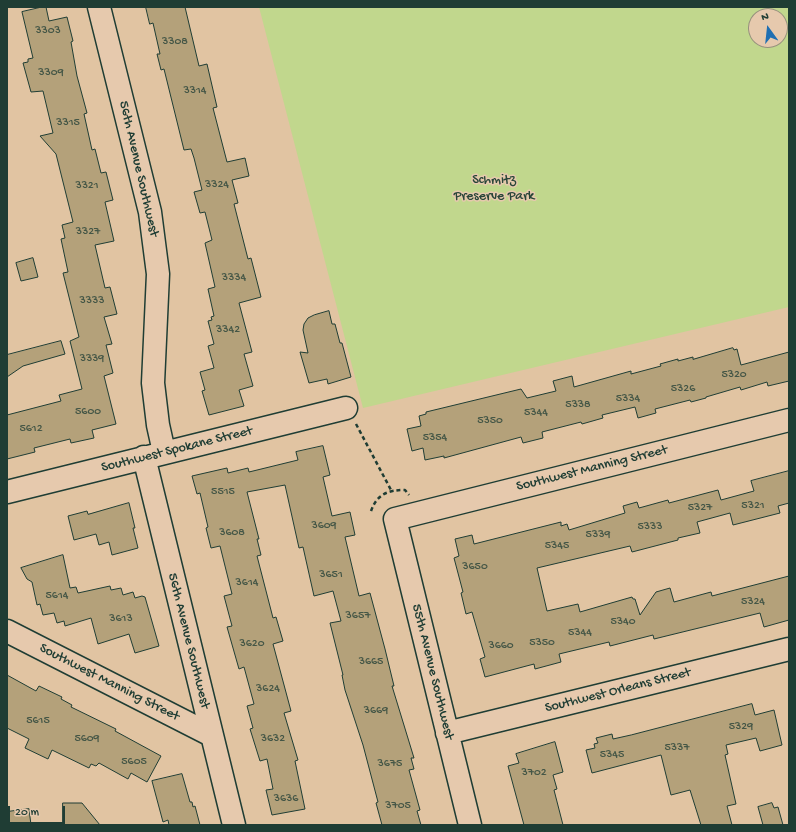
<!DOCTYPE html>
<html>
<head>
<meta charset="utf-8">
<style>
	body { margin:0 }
	#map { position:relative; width:796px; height:832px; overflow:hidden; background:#e1c4a2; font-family:"Gochi Hand",sans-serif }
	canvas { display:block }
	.frame { position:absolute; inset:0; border:8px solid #1f3d34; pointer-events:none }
	.north { position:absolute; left:748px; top:8px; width:40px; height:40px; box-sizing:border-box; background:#e6c9ad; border:1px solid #96917d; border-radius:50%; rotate:345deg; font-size:11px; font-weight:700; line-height:16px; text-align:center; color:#1f3d34 }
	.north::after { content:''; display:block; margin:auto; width:14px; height:18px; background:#1f6fb2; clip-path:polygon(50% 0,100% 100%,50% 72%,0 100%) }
	.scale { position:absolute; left:8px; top:806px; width:57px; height:18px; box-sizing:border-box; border:2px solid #1f3d34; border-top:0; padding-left:5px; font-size:12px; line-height:14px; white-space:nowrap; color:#1f3d34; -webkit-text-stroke:3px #e6c9ad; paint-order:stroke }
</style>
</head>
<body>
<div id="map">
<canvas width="796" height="832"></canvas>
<div class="frame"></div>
<div class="north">N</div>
<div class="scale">20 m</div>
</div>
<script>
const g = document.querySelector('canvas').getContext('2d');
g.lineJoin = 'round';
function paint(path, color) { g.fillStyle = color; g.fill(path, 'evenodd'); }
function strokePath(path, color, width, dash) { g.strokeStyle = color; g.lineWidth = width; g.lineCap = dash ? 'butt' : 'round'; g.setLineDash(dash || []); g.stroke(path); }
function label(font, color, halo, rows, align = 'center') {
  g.font = font + ' "Gochi Hand",sans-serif'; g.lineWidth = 3; g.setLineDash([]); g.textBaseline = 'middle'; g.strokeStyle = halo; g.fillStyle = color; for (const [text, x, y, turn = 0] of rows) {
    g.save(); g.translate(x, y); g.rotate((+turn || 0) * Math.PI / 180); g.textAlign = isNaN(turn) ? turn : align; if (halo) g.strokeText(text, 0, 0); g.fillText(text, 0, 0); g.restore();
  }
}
const green = new Path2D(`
	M259 7H789V307L363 408ZM756 16H780V40H756Z`);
const building = new Path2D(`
	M42 7H46L49 21 67 17 73 41 71 42 77 76 87 113 84 114 92 150 95 149 101 173 106 172 113 200 105 202 114 241 95 245 105 288 110 287 117 314 104 317 112 344 106 345 113 373 104 376 116 424 92 430 94 438 71 443 70 439 34 448 35 452 7 459V415L61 401 59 395 82 389 70 341 79 337 63 273 68 272 61 239 65 238 62 225 73 222 56 154 40 136 53 133 43 91 31 92 23 63 28 62V59L33 58 22 12Z
	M146 7H185L199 66 207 64 217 107 213 108 227 162 245 158 249 176 232 180 238 203 234 204 248 259 251 258 261 297 239 303 252 352 244 354 253 386 239 390 244 406 209 415 202 391 205 390 200 372 214 368 208 346 214 344 208 321 212 320 211 317 214 316 208 289 215 287 205 243 212 240 205 212 200 213 194 192 202 190 194 158 191 149 184 150 164 69 161 70 157 54H160L153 23 150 24Z
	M33 258 38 277 21 281 16 263Z
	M329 311 332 324H335L340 343H342L351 377 328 384 327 379 309 383 300 352 308 353 303 330 304 324 308 318 314 315Z
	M61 341 65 354 23 366 7 377V355Z
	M733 348 734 350 737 349 741 365 789 352V381L768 386 767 382 741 390 740 387 706 397V398L691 402 690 400 655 409 656 413 638 418 635 407 602 415 603 418 582 424 581 422 542 432 543 438 523 443 521 437 444 458V456L425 460 423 448 412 451 407 429 421 426 419 416 426 414V412L521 389 527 398 556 391 553 381 572 376 574 387 631 371V374L661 366 660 364 678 359V361L693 357V359Z
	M323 446 330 475 323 477 332 516 350 512 355 535 345 537 359 596 370 593 385 649 394 686H392L414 758H411L414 769 409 770 420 810 417 811 421 825H382L376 803 378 802 363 745 345 690 342 675H343L330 623 341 621 333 591 314 596 303 547 299 548 285 485 247 492 259 539H257L261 555 257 556 273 618 276 617 283 641 273 644 291 711 284 713 298 760 295 761 305 809 272 815 266 790 273 789 267 759 260 761 250 729 253 728 247 706 254 704 244 667 239 669 227 627 232 626 224 596 232 594 220 546 211 548 206 528 208 527 200 493 197 494 192 476 227 468 228 473 248 468 249 472 298 460 296 452Z
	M789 471V503L778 506 780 513 733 525 730 513 697 522 700 533 678 538V540L632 552 630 546 537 568 547 611 578 604 580 612 632 597 633 599H635L640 615 656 592 670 588 674 602 711 592 712 596 789 576V620L764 627 760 613 654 639 653 635 610 646 609 642 559 654 561 662 535 669 534 664 485 677 480 659 485 657 472 612 466 614 461 593 463 592 454 558 459 556 455 539 472 535 474 544 561 522V526L567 524 569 530 625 513 623 506 637 502 639 508 668 500 669 503 718 490 721 500 754 491 751 481Z
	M129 503 135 528H133L138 548 112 555 109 542 99 545 96 534 74 540 68 516 87 511 88 514Z
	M63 555 70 588 76 587 78 593 110 586 111 590 121 588 123 595 133 592 135 598 142 596 145 597 159 646 135 653 129 634 98 644 91 618 65 626 64 621 57 623 54 613 43 615 40 604 37 605 32 582 27 579 21 568Z
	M7 675 36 691 39 686 62 697 61 699 72 705 71 707 116 729 115 731 161 756 147 782 131 773 128 779 99 763 96 766 91 764 89 768 52 750 48 759 25 748 29 739 7 728Z
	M752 704 755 715 774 710 782 745 760 751 756 738 726 745 728 754 725 755 736 804 727 806 732 825H701L690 790 671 795 661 755 592 773 586 750 595 748 594 744 598 743 596 738 612 734 613 739 631 735Z
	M555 742 563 772 553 775 557 789 554 790 563 825H524L508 766 519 763 516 754Z
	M182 774 190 802H192L193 807 195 806 200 825H169L168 820 163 822 152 781Z
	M63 803H82L100 825H63Z
	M772 803 774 808 778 807 783 825H763L758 807Z
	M29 809 31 825H7V812Z`);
const path = new Path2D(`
	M356 424 391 490
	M371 511C377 494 388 490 405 490L409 495`);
const minor = new Path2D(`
	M99 7 150 212 158 274 153 383 158 425 164 452
	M144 457 234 825
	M7 492 346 408
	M7 631 211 735
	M447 733 789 649
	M470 825 395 519 789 420`);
const numberNames = [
	["3303",48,31],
	["3308",175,42],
	["3309",51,73],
	["3314",195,91],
	["3315",68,123],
	["3324",217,185],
	["3321",87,186],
	["3327",88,232],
	["3334",234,278],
	["3333",92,301],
	["3342",228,330],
	["3339",92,359],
	["5320",734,375],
	["5326",683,389],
	["5334",628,399],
	["5338",578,405],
	["5600",88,412],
	["5344",536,413],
	["5350",490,421],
	["5612",31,429],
	["5354",435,438],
	["5515",223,492],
	["5321",753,506],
	["5327",700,508],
	["3609",324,526],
	["5333",650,527],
	["3608",232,533],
	["5339",598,535],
	["5345",557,546],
	["3650",475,567],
	["3651",331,575],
	["3614",247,583],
	["5614",57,596],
	["5324",753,602],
	["3657",358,616],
	["3613",121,619],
	["5340",623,622],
	["5344",580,633],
	["5350",542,643],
	["3620",252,644],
	["3660",501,646],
	["3665",371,662],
	["3624",268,689],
	["3669",376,711],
	["5615",38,721],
	["5329",741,727],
	["5609",87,739],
	["3632",273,739],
	["5337",677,748],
	["5345",612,755],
	["5605",134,762],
	["3675",390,764],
	["3702",534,773],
	["3636",286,799],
	["3705",398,806]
];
const streetNames = [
	["56th Avenue Southwest",138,169,77],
	["Southwest Spokane Street",177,450,-14],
	["Southwest Manning Street",592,469,-14],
	["56th Avenue Southwest",188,641,76],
	["55th Avenue Southwest",432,672,76],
	["Southwest Manning Street",109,683,27],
	["Southwest Orleans Street",618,691,-14]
];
const parkNames = [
	["Schmitz",494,181],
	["Preserve Park",494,197]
];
paint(green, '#c1d78d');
paint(building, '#b4a17a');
strokePath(building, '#1f3d34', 1);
strokePath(minor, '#1f3d34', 25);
strokePath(path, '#1f3d34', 2.5, [4, 3]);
strokePath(minor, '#e6c9ad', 22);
label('12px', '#445646', null, numberNames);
label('14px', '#1f3d34', '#e6c9ad', streetNames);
label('14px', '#274538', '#e6c9ad', parkNames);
</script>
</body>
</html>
